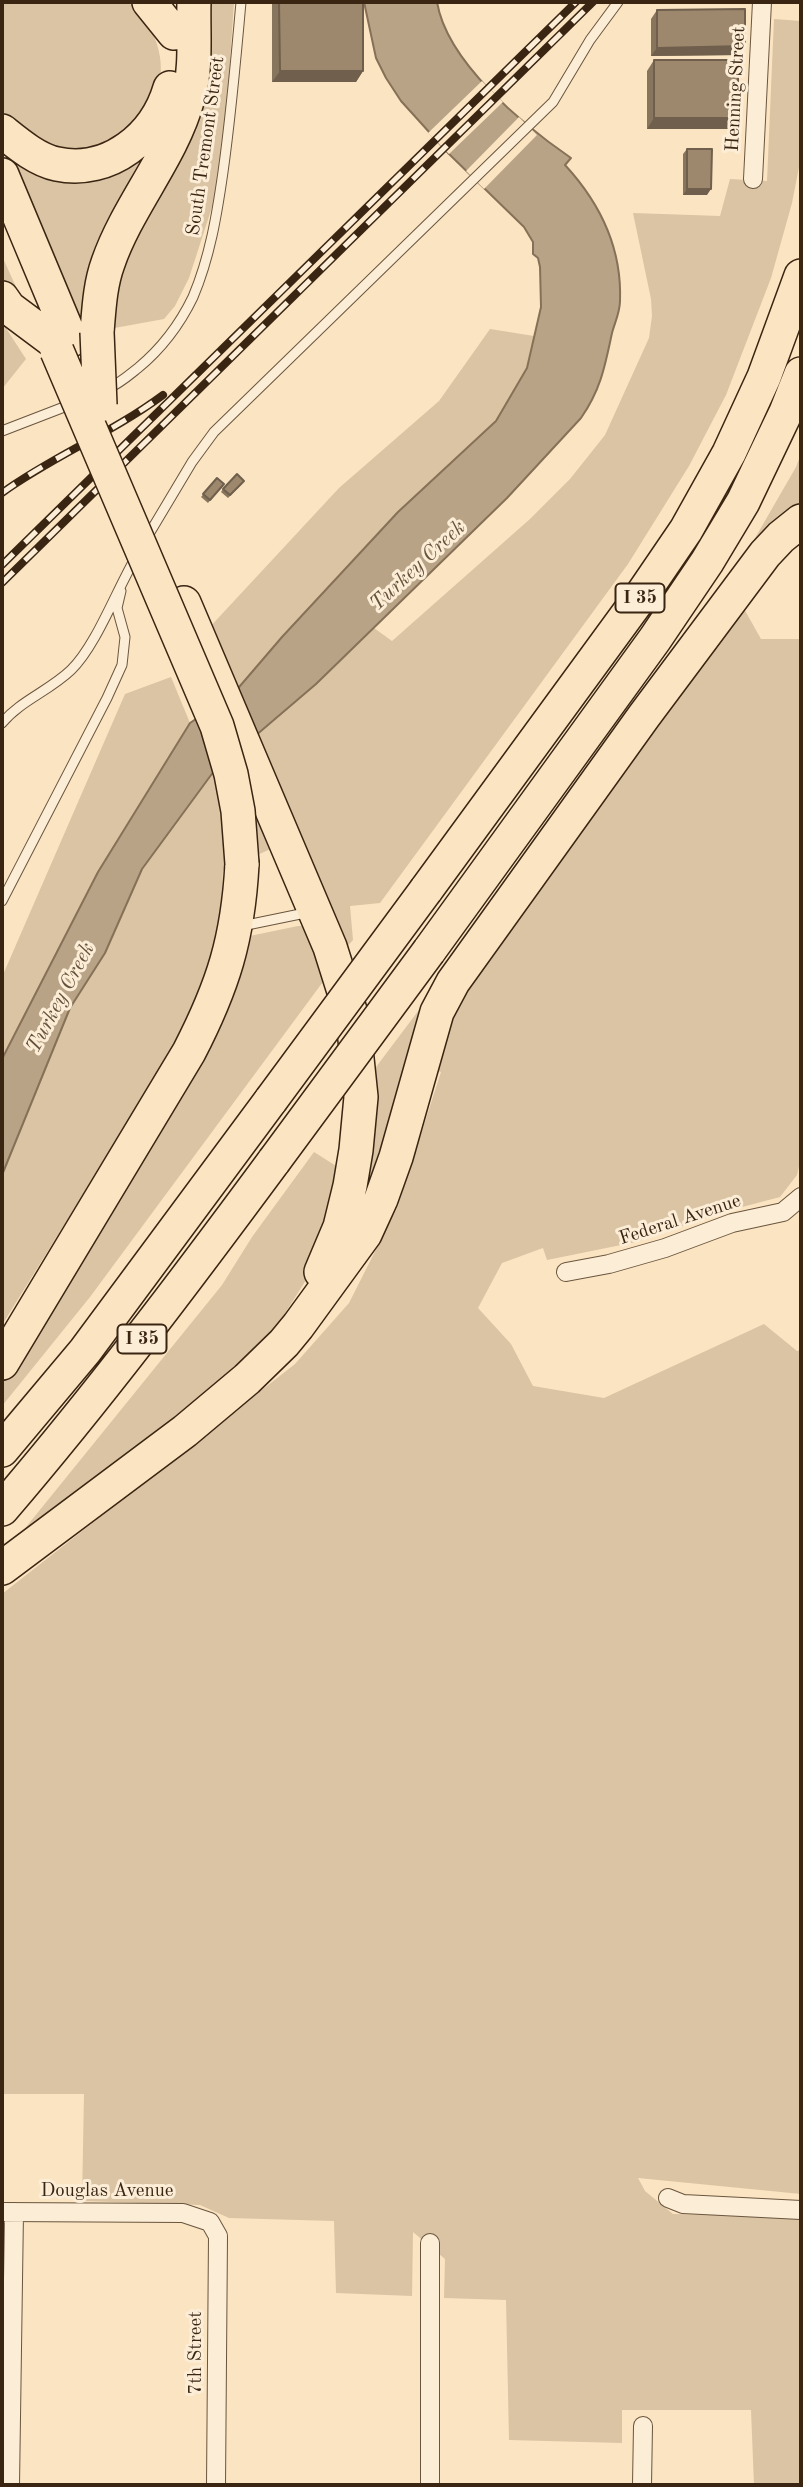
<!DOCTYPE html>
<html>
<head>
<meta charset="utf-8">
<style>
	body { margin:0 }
	#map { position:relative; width:803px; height:2487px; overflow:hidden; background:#fbe4c1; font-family:"Old Standard TT",serif }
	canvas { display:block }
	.frame { position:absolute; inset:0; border:4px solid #3a2513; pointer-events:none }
</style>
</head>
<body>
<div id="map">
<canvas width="803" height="2487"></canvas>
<div class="frame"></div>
</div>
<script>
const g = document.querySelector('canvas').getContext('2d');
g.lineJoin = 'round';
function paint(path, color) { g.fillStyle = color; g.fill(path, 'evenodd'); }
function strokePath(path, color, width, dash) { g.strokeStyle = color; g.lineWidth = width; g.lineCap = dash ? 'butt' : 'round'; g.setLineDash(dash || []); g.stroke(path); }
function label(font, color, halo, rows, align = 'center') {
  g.font = font + ' "Old Standard TT",serif'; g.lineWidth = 6; g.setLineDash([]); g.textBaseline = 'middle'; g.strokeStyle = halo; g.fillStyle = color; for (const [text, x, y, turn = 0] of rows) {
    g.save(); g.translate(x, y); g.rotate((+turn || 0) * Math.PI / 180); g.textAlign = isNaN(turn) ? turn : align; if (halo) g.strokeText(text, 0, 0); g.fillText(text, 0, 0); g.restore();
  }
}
const green = new Path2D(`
	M2 2 129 3C158 27 171 69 152 104 148 111 139 117 133 122 126 128 120 135 113 140 99 149 71 153 56 149 39 143 14 127 2 115Z
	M205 2H234L224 149 213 204 189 278 175 306 164 319 109 329 110 310Z
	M774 19 801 21V157L792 203 771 278 726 395 689 466 628 564 380 903 350 906 353 940 344 950 298 837 223 870 220 925 209 977 188 1025 2 1325V1175L70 1008 105 953 142 869 214 771 316 684 374 628 392 641 530 519 570 479 605 435 649 338 652 316 651 299 633 213 720 216 730 179 767 181Z
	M141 157 149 161 88 321 79 324 10 162 18 158Z
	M2 256 22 300 2 288Z
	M2 322 26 359 2 389Z
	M490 329 534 336 527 368 496 421 398 512 282 637 234 693 208 629 339 488 439 401Z
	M801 454V511L747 552 796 467Z
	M743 607 761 639H801V1158L797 1175 780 1197 723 1212 636 1242 547 1260 543 1248 502 1263 478 1308 511 1344 533 1386 604 1398 764 1324 797 1351 801 1350V2194L638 2178 645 2191 673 2214 788 2216 801 2218V2485H754L751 2410H622V2443L509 2440 506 2300 444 2298 445 2259 413 2232 412 2296 336 2293 334 2221 229 2218 200 2205 82 2201 84 2094H2V1594L295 1364 349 1303 397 1208 441 1072 435 1070 446 1027 462 995Z
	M171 677 190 723 98 872 2 1059V977L125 694Z
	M298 926H305L328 975 90 1297 2 1406V1378L245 937Z
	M437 986 359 1220 371 1154 373 1071Z
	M314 1152 344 1171 322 1247 306 1280 277 1326 242 1368 22 1532 222 1285 252 1237Z`);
const water = new Path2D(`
	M364 2H437C447 62 523 125 571 158L565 165C600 203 622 249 620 301 620 312 615 322 612 333 605 366 601 389 581 418L507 498 316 684 214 771 142 869 105 953 70 1008 2 1175V1059L98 872 190 723 234 693 282 637 398 512 496 421 527 368 541 307 540 267 538 258 533 254V242L524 227 449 154 401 101 386 78 376 58Z`);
const pier = new Path2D(`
	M482 81 503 102 449 154 428 133Z
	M519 117 537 135 484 189 466 171Z`);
const lane = new Path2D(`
	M107 389C119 384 128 376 138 368 161 349 180 324 193 297 210 257 217 214 223 172 231 115 236 59 241 2
	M2 431 72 404
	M146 539 192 462 214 432 553 102 590 40 618 2
	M2 723C20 701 49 691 71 670 96 646 117 589 136 557
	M2 901 107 698 122 665 125 637 117 608 121 591
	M242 926 310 912`);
const street = new Path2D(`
	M753 179 762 2
	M566 1272 609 1264 665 1248 732 1223 783 1212 801 1197
	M668 2198 683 2204 801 2210
	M2 2212 183 2213 210 2222 218 2236 216 2485
	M430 2243V2485
	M10 2485 14 2212
	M642 2485 643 2426`);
const highway = new Path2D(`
	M149 2 174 33
	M2 131C17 143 37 160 57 164 110 175 156 136 170 88
	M2 175 71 340
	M2 298 9 308 52 340
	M97 332C99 308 100 285 108 263 128 205 172 157 188 98 197 68 193 33 194 2
	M184 603 330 947 353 1020 361 1097 356 1150 350 1186 340 1227 321 1272
	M426 890 641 596 686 530 729 453 764 377 801 276
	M429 951 655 639 707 562 743 502 786 412 801 374
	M2 1363 189 1052C223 986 238 939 242 864
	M2 1450 85 1351 271 1100
	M2 1509C98 1397 186 1280 274 1161
	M2 1568 185 1431 247 1379 284 1343 298 1326 365 1234 381 1199 396 1157 437 1012 453 982 644 716 765 554 781 537 801 521`);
const rail = new Path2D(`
	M2 493C53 456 112 433 163 395
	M2 565 576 2
	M2 583 593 2`);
const highwayBridge = new Path2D(`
	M97 332 100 405
	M57 351 217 726 231 774 238 811 242 864
	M271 1100 426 890
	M274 1161 429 951`);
const wall = new Path2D(`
	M272 2H363V71L356 82H272Z
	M657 10 745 46 739 55 651 56V19Z
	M654 60 738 118 730 129H647V71Z
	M687 149 707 195H683V154Z
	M217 478 224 484 208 503 201 497Z
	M242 484 228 498 221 492 223 489Z
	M801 571V608H800V573Z`);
const shadedWall = new Path2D(`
	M745 46 739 55 651 56 657 48Z
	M280 71H363L356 82H272Z
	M654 118H738L730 129H647Z
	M687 189H711L707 195H683Z`);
const building = new Path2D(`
	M279 2H363V71H280Z
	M745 9V46L657 48V10Z
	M654 60H738V118H654Z
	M687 149H712L711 189H687Z
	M237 474 244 481 230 495 223 489Z
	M217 478 224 484 210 500 203 494Z`);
const shields = [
	[640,598,49],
	[142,1339,49]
];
const shieldNames = [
	["I 35",640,598],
	["I 35",142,1339]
];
const streetNames = [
	["Henning Street",736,89,-87],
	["South Tremont Street",206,146,-82],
	["Federal Avenue",680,1220,-18],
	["Douglas Avenue",107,2191],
	["7th Street",196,2353,-90]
];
const waterNames = [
	["Turkey Creek",418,566,-43],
	["Turkey Creek",61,998,-62]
];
paint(green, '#dac4a3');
paint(water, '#b9a386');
strokePath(water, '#867158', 2);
paint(pier, '#fbe4c1');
strokePath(lane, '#6a553e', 11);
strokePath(street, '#6a553e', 20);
strokePath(highway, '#3a2513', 36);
strokePath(lane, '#fcedd7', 9);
strokePath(street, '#fcedd7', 18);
strokePath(highway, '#fbe4c1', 33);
strokePath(rail, '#3a2513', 8);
strokePath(rail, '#fcedd7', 5, [16]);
strokePath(highwayBridge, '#3a2513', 36, []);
strokePath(highwayBridge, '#fbe4c1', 33);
paint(wall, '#88755e');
paint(shadedWall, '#6f5f4c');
paint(building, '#9e886d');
strokePath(building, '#6f5f4c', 2);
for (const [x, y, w] of shields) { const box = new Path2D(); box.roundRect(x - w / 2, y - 14.5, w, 29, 5); g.fillStyle = '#fcedd7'; g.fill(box); strokePath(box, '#3a2513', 2); }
label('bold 18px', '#3a2513', null, shieldNames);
label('19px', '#3a2513', '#fcedd7', streetNames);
label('italic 21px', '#66513b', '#fcedd7', waterNames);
</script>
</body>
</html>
